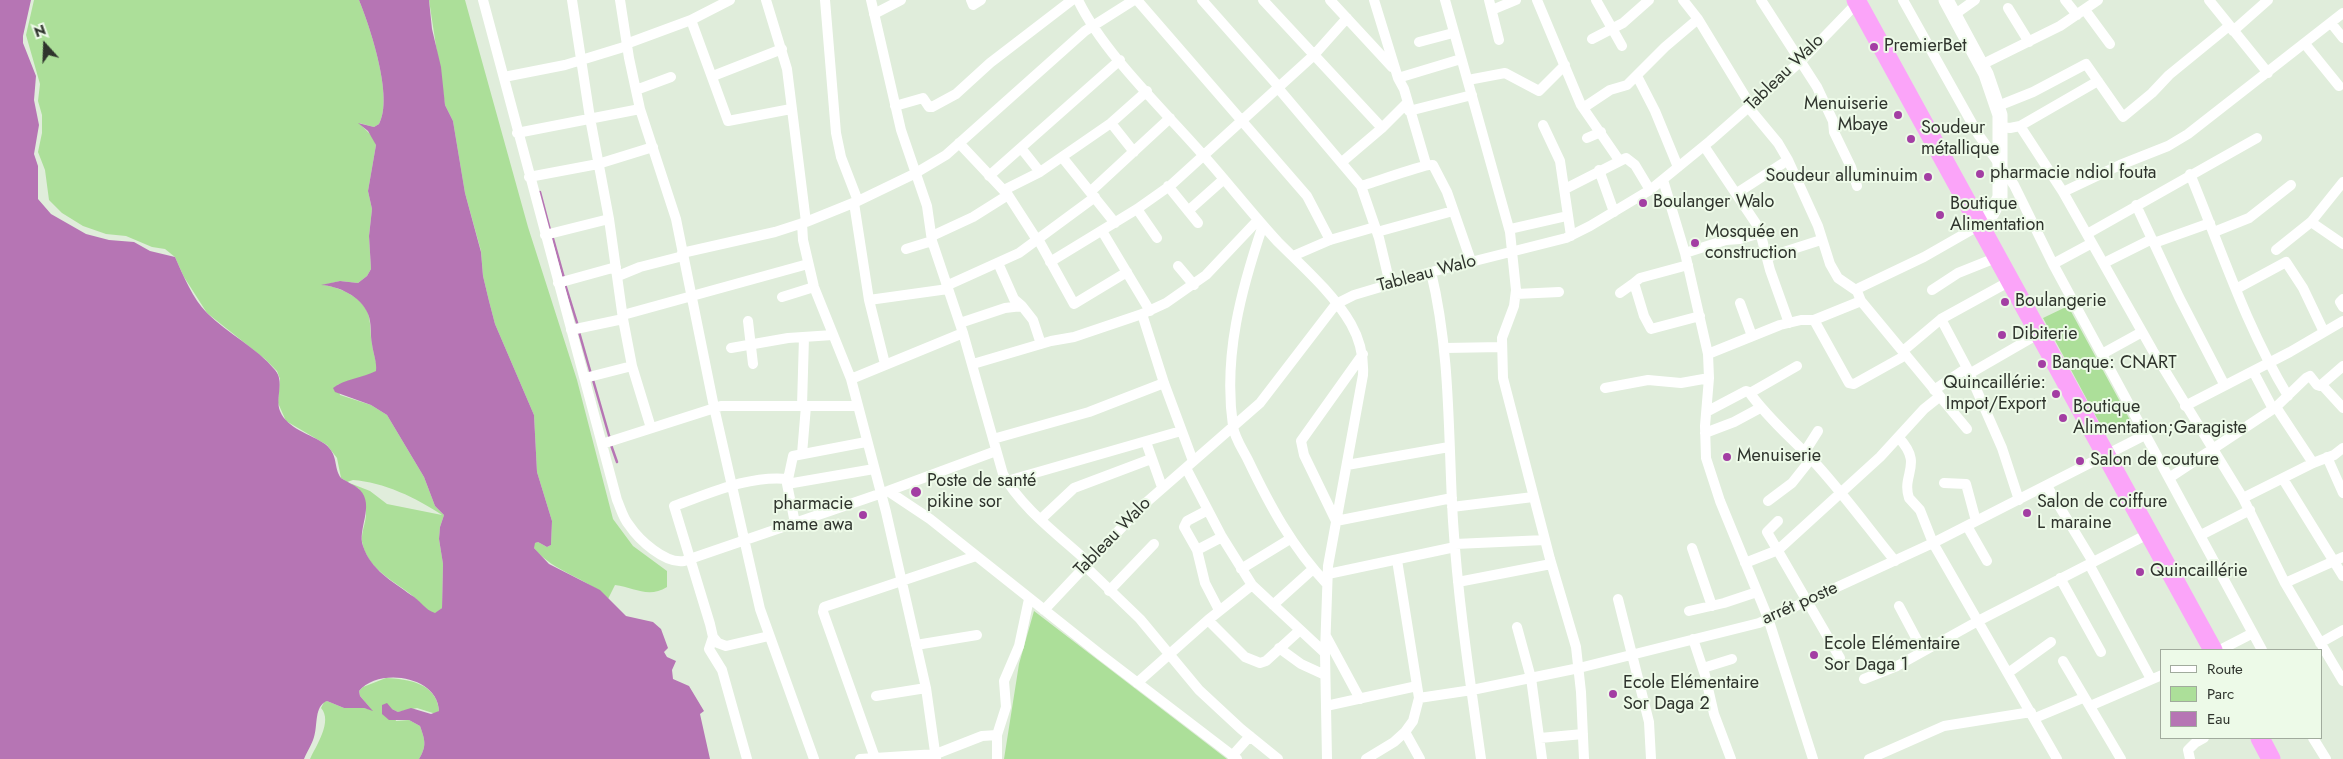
<!DOCTYPE html>
<html>
<head>
<meta charset="utf-8">
<style>
	body { margin:0 }
	#map { position:relative; width:2343px; height:759px; overflow:hidden; background:#e0eddb; font-family:Jost,sans-serif }
	canvas { display:block }
	.legend { position:absolute; left:2160px; top:649px; width:162px; height:90px; box-sizing:border-box; background:#edfae8; border:1px solid #a1ab9d; margin:0; padding:6px 9px; list-style:none; font-size:15px; color:#2f342d }
	.legend li { display:flex; align-items:center; gap:10px; height:25px }
	.legend b { width:25px; border:1px solid #a1ab9d }
	.north { position:absolute; left:20px; top:20px; width:50px; height:50px; -webkit-text-stroke:4px #edfae8; paint-order:stroke; rotate:340deg; font-size:14px; font-weight:700; line-height:20px; text-align:center; color:#2f342d }
	.north::after { content:''; display:block; margin:auto; width:18px; height:22px; background:#2f342d; clip-path:polygon(50% 0,100% 100%,50% 72%,0 100%) }
</style>
</head>
<body>
<div id="map">
<canvas width="2343" height="759"></canvas>
<ul class="legend">
<li><b style="height:6px;background:#fff"></b>Route</li>
<li><b style="height:14px;background:#acdf99"></b>Parc</li>
<li><b style="height:14px;background:#b675b4"></b>Eau</li>
</ul>
<div class="north">N</div>
</div>
<script>
const g = document.querySelector('canvas').getContext('2d');
g.lineJoin = 'round';
function paint(path, color) { g.fillStyle = color; g.fill(path, 'evenodd'); }
function strokePath(path, color, width, dash) { g.strokeStyle = color; g.lineWidth = width; g.lineCap = dash ? 'butt' : 'round'; g.setLineDash(dash || []); g.stroke(path); }
function label(font, color, halo, rows, align = 'center') {
  g.font = font + ' Jost,sans-serif'; g.lineWidth = 4; g.setLineDash([]); g.textBaseline = 'middle'; g.strokeStyle = halo; g.fillStyle = color; for (const [text, x, y, turn = 0] of rows) {
    g.save(); g.translate(x, y); g.rotate((+turn || 0) * Math.PI / 180); g.textAlign = isNaN(turn) ? turn : align; if (halo) g.strokeText(text, 0, 0); g.fillText(text, 0, 0); g.restore();
  }
}
const green = new Path2D(`
	M34 0H359C370 27 394 98 379 124L374 127 359 123 374 138 376 145 368 191 372 209 369 236 371 269 367 276 358 283 340 281 323 285C340 287 365 298 369 317 371 326 370 335 372 344 373 353 377 362 377 371L365 378 337 385 340 395 371 405 387 415 424 477 435 506 444 515 440 527 439 539 443 564 442 608 435 614C426 611 421 603 414 597 395 581 371 572 363 546 359 534 367 523 366 511 366 504 361 496 359 489L341 478 337 458 327 445 286 421 278 403 280 379 277 371 265 359 207 313 184 277 175 257 165 249 152 247 126 236 106 234 83 226 62 213 49 200 45 170 38 152 42 133V115L38 101 40 84 26 35ZM353 480C383 482 417 498 442 515L387 504 370 491 347 482Z
	M429 0H465L528 227 577 380 613 519 633 546 667 571V587C648 599 634 587 615 585L608 599C587 577 554 573 534 548V543L538 542 547 547 551 545 552 521 537 472 534 415 495 324 489 301 483 276 481 251 465 193 453 121 445 105Z
	M2068 306 2130 420 2105 433 2043 318Z
	M1034 611 1227 759H1004L1019 664Z
	M386 678C408 679 437 683 439 711L436 714 417 708 398 712 392 709 396 721 409 720 420 726C425 740 427 746 419 759H310C316 746 333 721 321 708L324 702 327 701 344 708H364L372 710 360 696 359 691 363 687Z`);
const water = new Path2D(`
	M0 0H31L23 36V43L36 76 34 100 39 125 34 154 38 166V199L51 214 86 234 109 240 134 242 150 251 175 257C183 275 193 299 207 313 228 334 256 347 275 370 285 381 275 398 280 411 287 429 311 434 325 444 339 455 333 467 341 478 347 482 355 485 360 490 375 506 357 529 363 546 371 570 392 581 411 595 420 600 425 610 435 613L442 608 443 564 439 539 440 527 444 515 435 506 424 477 387 415 371 405 335 392 333 388C344 379 363 378 376 371 377 362 373 353 372 344 370 335 372 323 368 314 361 296 338 286 321 285L340 281 358 283 367 276 371 269 369 236 372 209 368 191 376 145 368 131 358 123 374 127 379 124C394 98 370 27 359 0H429L432 29 441 67 445 105 453 121 465 193 481 252 483 276 489 301 495 324 534 415 537 472 552 521 551 545 547 547 538 542 535 543 534 548 549 564 600 590 626 616 653 622 661 629 668 648 664 652 667 657 676 661 672 670 673 679 689 686 704 711 700 714 710 759H419C427 746 425 740 420 726L409 720H389L382 714V705L387 703 392 709 398 712 411 708 431 714 439 711C438 676 379 667 359 691L360 696 373 711 364 708H344L327 701C314 706 318 725 314 737 312 744 307 752 304 759H0Z`);
const stream = new Path2D(`
	M540 192 550 230
	M552 235 564 278
	M565 284 578 326
	M579 332 591 374
	M593 380 610 439
	M611 445 617 462`);
const street = new Path2D(`
	M483 0 617 500C621 509 623 518 629 525 639 540 665 564 684 561L888 491 996 451
	M572 0 590 118 609 219 623 319 632 366 651 428
	M620 0 629 58 640 109 676 219 714 407 760 609 814 759
	M766 0 787 69 806 222
	M825 0 836 133 841 157 858 201
	M871 0 901 130 927 206 932 241 963 333 1003 474C1020 507 1061 537 1088 562
	M971 0 973 5 981 0
	M1078 0C1104 54 1164 110 1204 156 1229 184 1252 214 1278 242 1303 267 1333 293 1351 324 1360 340 1364 357 1363 375L1328 566 1325 653 1327 759
	M1137 0 1307 196 1330 240
	M1202 0 1279 87
	M1263 0 1382 128 1407 103
	M1330 0 1392 67
	M1374 0 1398 78 1461 59
	M1445 0 1510 232 1516 290 1514 306 1502 338 1503 378 1550 559 1576 647 1581 692 1584 759
	M1489 0 1499 40
	M1537 0 1581 105 1619 160
	M1596 0 1622 46
	M1683 0 1698 19 1751 106
	M1761 0 1817 87 1833 121 1834 132 1851 167 1857 186
	M1903 0 1978 134 2014 185 2053 264 2262 650
	M2065 0 2077 15
	M2209 0 2268 73
	M2008 8 2029 42
	M1492 10 1516 0
	M2085 10 2110 44
	M874 14 901 0
	M1954 15 1975 0
	M691 20 728 121 791 109
	M2331 23 2343 38
	M2233 31 2268 0
	M1592 39 1623 23 1649 0
	M1419 42 1453 33
	M626 44 691 20 730 0
	M2305 44 2339 86
	M1981 65 2060 26 2098 0
	M713 76 782 49
	M1637 76 1655 111 1678 167
	M504 77 565 65 627 46
	M1398 78 1404 89 1426 164
	M1468 80 1505 73 1539 91 1565 65
	M1278 88 1361 186C1373 183 1427 163 1433 165L1447 192 1471 261
	M636 90 671 77
	M895 106 923 98 929 107H932L956 94 990 63 1072 0
	M1998 106 2033 92 2086 64 2123 117 2152 93 2169 75 2229 26
	M1583 108 1610 90 1627 85 1665 47 1698 19
	M1409 111 1472 95
	M1111 123 1134 152
	M1543 125 1560 161 1571 236
	M2020 126 2063 192 2153 351 2243 498 2285 583 2343 681
	M2001 127 2010 128 2020 126 2098 81
	M517 133 640 109
	M1587 138 1601 132
	M959 143 1008 195 1037 240
	M1704 146 1759 228 1770 270 1789 323
	M1021 148 1040 172 1111 123 1147 91
	M1062 157 1115 223
	M1788 160 1818 226 1830 264 1838 278 1857 291
	M1342 162 1382 128
	M1599 170 1614 212
	M2190 174C2221 249 2246 327 2288 396
	M989 176 1120 60
	M529 177 598 164 653 147
	M1663 180 1685 253 1708 354 1709 378 1705 426 1706 458 1720 501 1768 618 1813 759
	M1168 186 1198 223
	M1361 186 1379 238 1390 284
	M1565 189 1626 158 1635 165 1650 190
	M1004 190 1040 172
	M1090 192 1170 118
	M2063 192 2120 165 2168 146 2188 134 2343 13
	M1737 193 1788 160 1778 143 1749 108
	M854 203 869 300 885 364
	M2136 205 2179 297 2224 384
	M1137 209 1157 238
	M1188 211 1224 179
	M2311 222 2343 244
	M802 223 803 240 814 287 851 379 886 512 926 688 936 759
	M1263 225C1241 290 1223 356 1233 426 1234 437 1243 450 1248 460 1270 506 1292 547 1327 584
	M1510 229 1567 216
	M1102 231 1150 311
	M1377 232 1453 211
	M2214 232 2249 218 2291 185
	M2087 234 2257 138
	M545 235 609 219
	M932 236 973 217 1008 195
	M1038 239 1074 304 1127 272
	M2154 243 2210 223
	M906 249 932 241
	M2276 250 2311 222 2343 182
	M682 253 775 232 806 222 858 201 914 174 946 155 1085 31 1134 0
	M1685 253 1726 240 1740 239 1761 233
	M1293 256 1330 240 1375 227
	M1768 257 1821 240
	M1050 262 1137 209 1171 185 1314 55 1347 18
	M2104 263 2152 239
	M2053 264 2092 243
	M1688 265 1640 278 1634 283 1644 316 1651 329 1700 316
	M1178 266 1194 285
	M1431 272C1451 354 1448 438 1453 521 1458 601 1470 680 1481 759
	M618 276 640 267 683 256
	M558 283 616 267
	M946 286 1019 253 1095 197
	M2236 289 2286 262 2303 288 2324 332
	M1932 290 1958 273 1998 257
	M1620 293 1634 283
	M1516 294 1559 292
	M782 297 814 287
	M2343 299 2340 302 2343 307
	M869 300 948 289
	M1740 303 1752 336
	M1022 306 1033 320 1041 344
	M1142 314 1164 383 1193 461
	M623 315 808 264
	M1941 319 1967 368 2002 448 2019 500
	M1814 320 1849 383 1854 384 1906 355
	M748 321 753 364
	M960 323 1005 308 1022 306 1014 299 998 263
	M571 330 623 319
	M731 348 788 338 833 335
	M1445 348 1502 347
	M1903 351 1941 319 2012 280
	M1363 354 1301 441 1304 455 1336 521 1452 498
	M1708 354 1780 325 1801 320H1814L1861 301
	M2102 354 2142 332
	M973 364 1051 341 1074 337 1142 314 1166 303 1206 275 1258 220
	M2253 371 2273 409
	M1969 374 2040 333
	M585 378 632 366
	M851 379 963 333
	M2322 385 2343 408
	M1605 388 1648 380 1681 383 1709 378
	M1934 390 1967 368
	M1750 393 1797 366
	M802 406 804 337
	M2185 406 2290 352 2343 321
	M2276 407 2313 463
	M1708 411 1746 391 1749 392C1769 420 1794 440 1817 465 1845 496 1869 529 1895 561
	M1967 429 1861 301 1857 291 1859 288 1924 257 1980 225
	M1705 433 1734 422 1760 408
	M1899 438C1924 465 1901 474 1909 498L1920 510 1933 543 2057 759
	M993 439 1089 412 1164 383
	M1146 442 1162 487
	M602 444 721 406H858
	M1804 453 1818 431
	M802 454 806 406
	M2327 457 2343 493
	M1347 465 1449 447
	M1186 468 1222 537 1252 585 1325 653
	M2169 478 2276 407 2306 378 2310 376 2317 385 2320 386 2343 366
	M2283 479 2343 576
	M1007 481 1181 431
	M1944 483 1966 484 1976 521
	M787 484 874 469
	M2047 486 2093 562
	M888 491 930 519 1101 655 1237 759
	M2243 498 2313 463 2334 455 2343 448
	M1768 501 1792 483 1811 459
	M1452 507 1533 497
	M1208 510 1187 521 1184 527 1197 550 1222 537
	M1041 519 1074 488 1151 459
	M1778 521 1767 532 1840 658
	M795 523 787 484 793 456 866 442
	M1967 526 1987 561
	M2201 535 2250 510
	M1455 544 1545 540
	M1692 548 1712 606
	M1197 550 1205 583 1219 610
	M1745 563 1778 550 1880 457 1924 409 1939 397
	M2089 564 2151 679
	M1085 566 1140 619 1199 690 1241 729 1278 759
	M1241 569 1290 539
	M1328 574 1455 547
	M2060 578 2101 652
	M1458 582 1551 564
	M2285 583 2343 557
	M1109 591 1154 544
	M1618 599 1649 722 1651 759
	M1273 605 1313 569
	M1899 606 1923 651
	M1044 610 1141 507 1260 403 1336 304 1354 295 1431 272 1566 238 1590 226 1650 190 1710 141 1801 61 1858 2
	M1689 611 1724 603 1757 592
	M1208 620 1245 657 1260 663 1266 661 1300 630
	M1517 627 1531 678 1542 759
	M1326 636 1360 699
	M713 637 718 643 726 646 769 636
	M1693 639 1705 675 1714 714 1731 759
	M2320 643 2343 630
	M916 645 977 635
	M1279 648 1301 664 1325 675
	M2220 650 2253 633
	M2063 661 2121 759
	M1703 668 1732 659
	M2008 673 2051 642
	M1864 679 1897 666 1978 621 2148 534
	M1137 683 1208 620 1252 585
	M876 696 926 688
	M1419 698 1472 690 1579 668 1759 623 1933 543 2145 435
	M1326 706 1417 686
	M2090 706 2162 675
	M2035 718 2083 698
	M1405 732 1420 759
	M1540 738 1583 734
	M2313 738 2326 759
	M1232 756 1250 736
	M875 758 823 612 824 607 976 556
	M747 759 722 670 709 649 713 637 710 624 674 506C711 493 749 475 788 479
	M860 759 936 754 982 736 997 735
	M997 759V735L1006 707 1004 681 1019 646 1029 599
	M1366 759 1394 742 1405 732 1413 721 1419 698 1397 560
	M1869 759 1944 726 2031 712
	M2190 759 2188 750 2195 743 2204 738`);
const secondary = new Path2D(`
	M1946 0 1986 74 2000 115V197L1992 213 1980 225`);
const highway = new Path2D(`
	M1856 0 2213 650
	M2260 738 2271 759`);
const markers = [
	[1874,47,5,"#a33ea3"],
	[1898,115,5,"#a33ea3"],
	[1911,139,5,"#a33ea3"],
	[1980,174,5,"#a33ea3"],
	[1928,177,5,"#a33ea3"],
	[1643,203,5,"#a33ea3"],
	[1940,215,5,"#a33ea3"],
	[1695,243,5,"#a33ea3"],
	[2005,302,5,"#a33ea3"],
	[2002,335,5,"#a33ea3"],
	[2042,364,5,"#a33ea3"],
	[2056,394,5,"#a33ea3"],
	[2063,418,5,"#a33ea3"],
	[1727,457,5,"#a33ea3"],
	[2080,461,5,"#a33ea3"],
	[916,492,6,"#a33ea3"],
	[2027,513,5,"#a33ea3"],
	[863,515,5,"#a33ea3"],
	[2140,572,5,"#a33ea3"],
	[1814,655,5,"#a33ea3"],
	[1613,694,5,"#a33ea3"]
];
const poiNames = [
	["PremierBet",1884,47],
	["Menuiserie",1888,105,"right"],
	["Mbaye",1888,126,"right"],
	["Soudeur",1921,129],
	["métallique",1921,150],
	["pharmacie ndiol fouta",1990,174],
	["Soudeur alluminuim",1918,177,"right"],
	["Boulanger Walo",1653,203],
	["Boutique",1950,205],
	["Alimentation",1950,226],
	["Mosquée en",1705,233],
	["construction",1705,254],
	["Boulangerie",2015,302],
	["Dibiterie",2012,335],
	["Banque: CNART",2052,364],
	["Quincaillérie:",2046,384,"right"],
	["Impot/Export",2046,405,"right"],
	["Boutique",2073,408],
	["Alimentation;Garagiste",2073,429],
	["Menuiserie",1737,457],
	["Salon de couture",2090,461],
	["Poste de santé",927,482],
	["pikine sor",927,503],
	["Salon de coiffure",2037,503],
	["L maraine",2037,524],
	["pharmacie",853,505,"right"],
	["mame awa",853,526,"right"],
	["Quincaillérie",2150,572],
	["Ecole Elémentaire",1824,645],
	["Sor Daga 1",1824,666],
	["Ecole Elémentaire",1623,684],
	["Sor Daga 2",1623,705]
];
const streetNames = [
	["Tableau Walo",1785,73,-44],
	["Tableau Walo",1427,274,-15],
	["Tableau Walo",1113,537,-46],
	["arrét poste",1800,604,-24]
];
paint(green, '#acdf99');
paint(water, '#b675b4');
strokePath(stream, '#b675b4', 2.5);
strokePath(street, '#fff', 10);
strokePath(secondary, '#fff', 15);
strokePath(highway, '#fba4f9', 19);
for (const [x, y, r, color] of markers) { const dot = new Path2D(); dot.arc(x, y, r, 0, 2 * Math.PI); g.fillStyle = color; g.fill(dot); strokePath(dot, '#edfae8', 2); }
label('18px', '#2f342d', '#edfae8', poiNames, 'left');
label('18px', '#2f342d', '#edfae8', streetNames);
</script>
</body>
</html>
